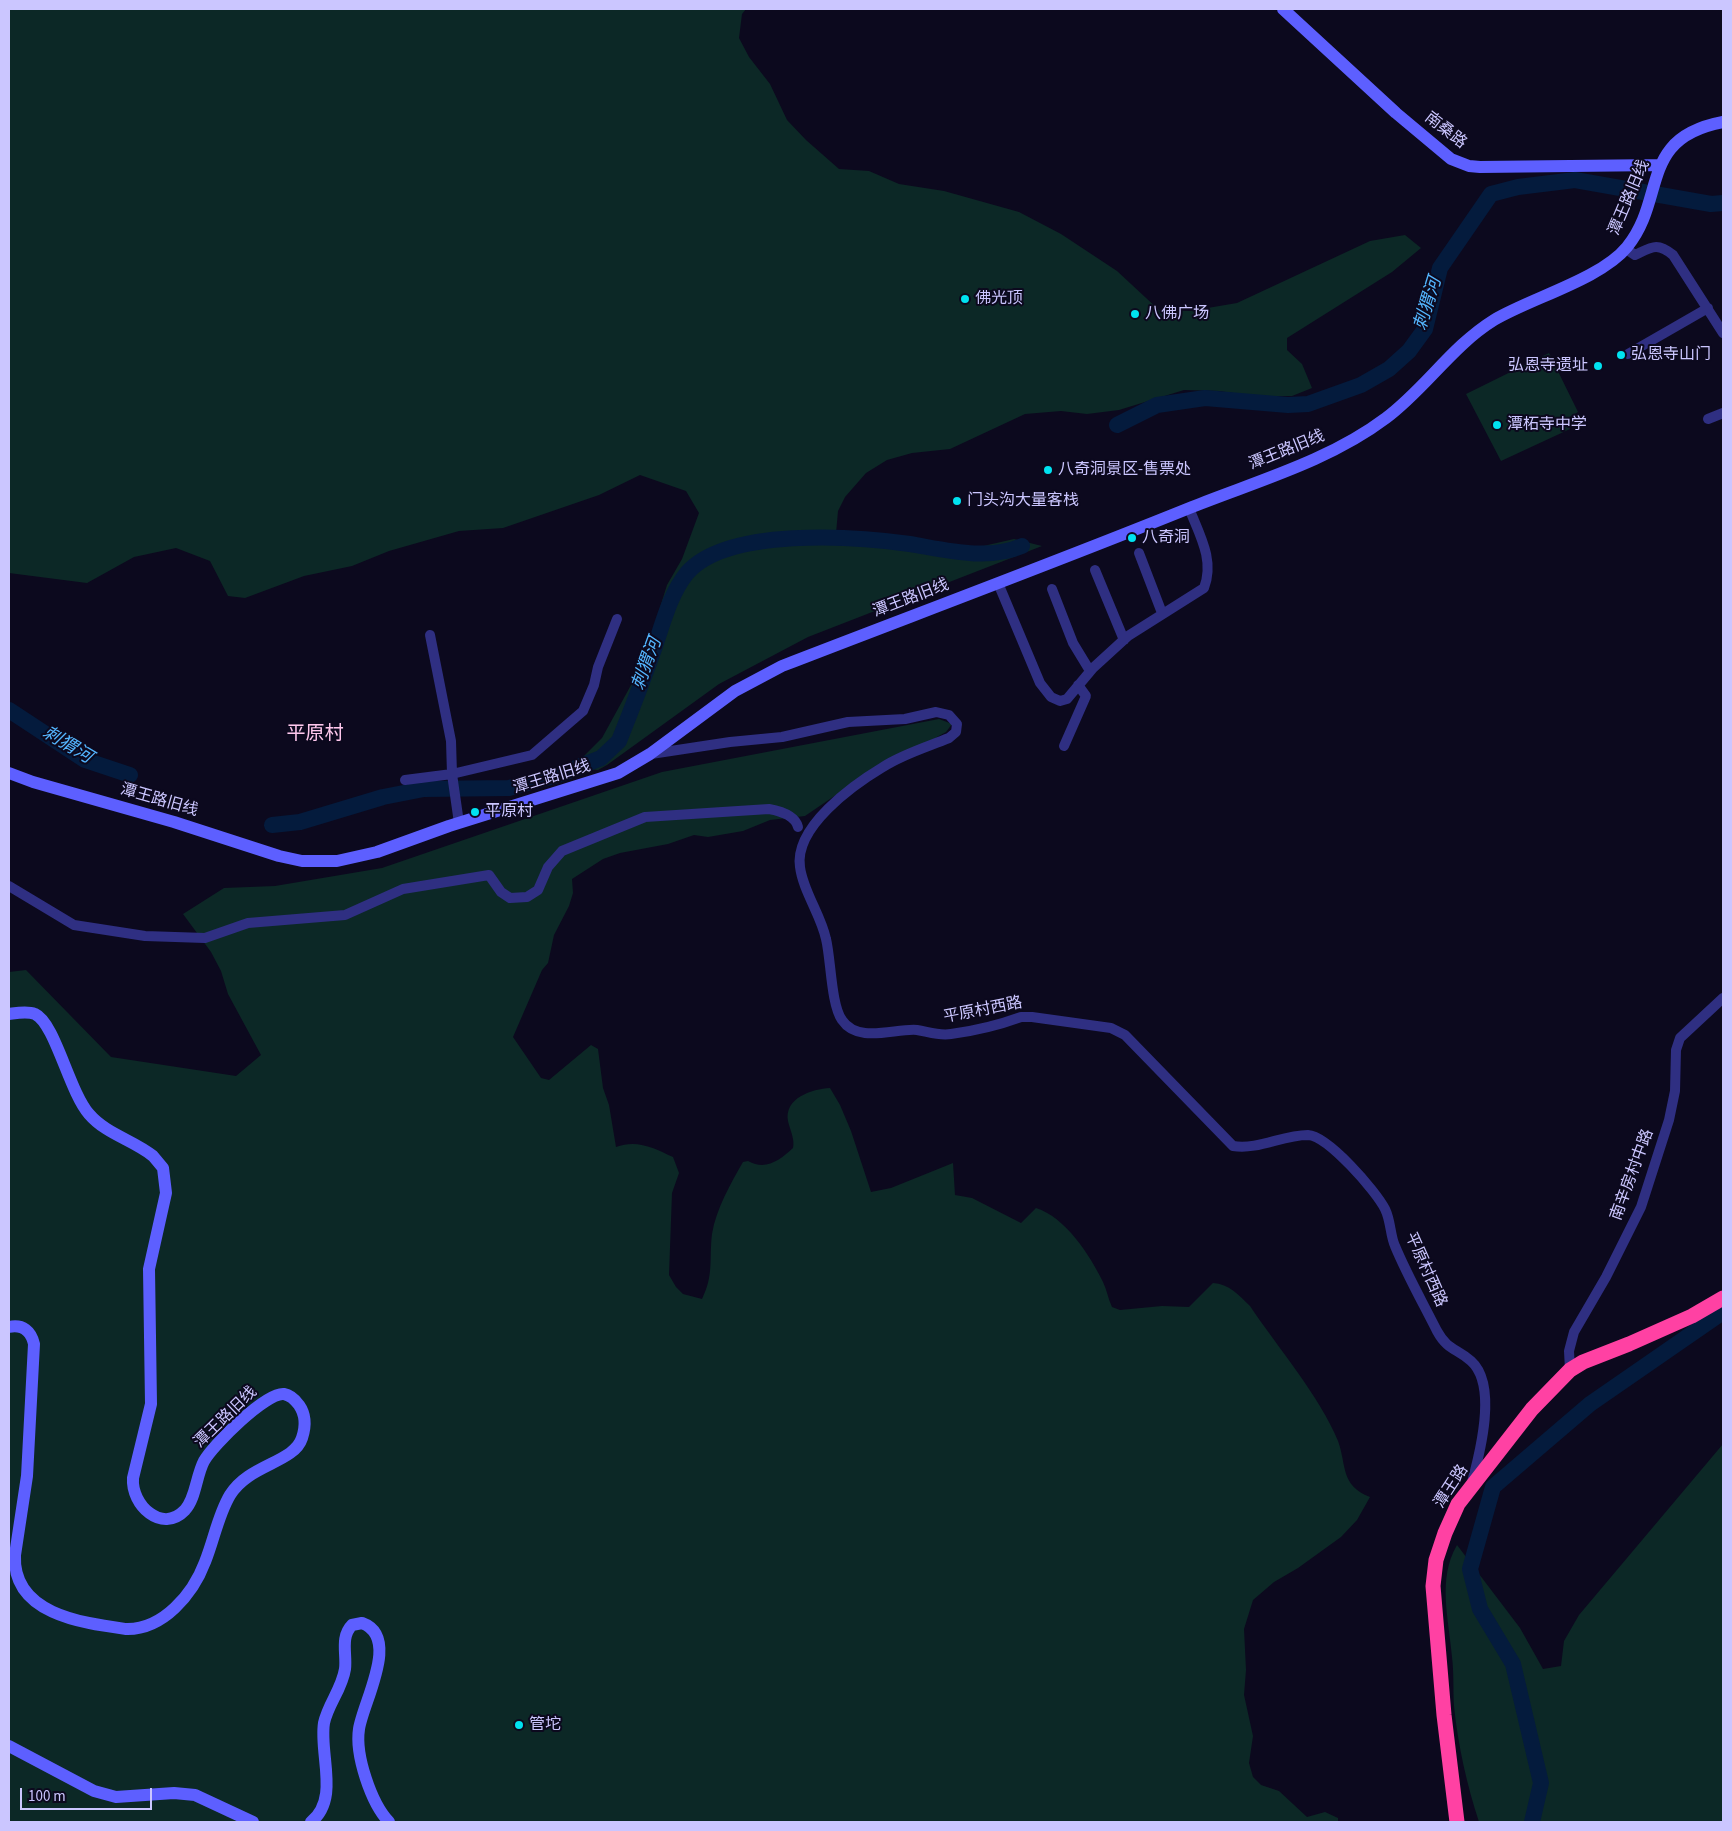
<!DOCTYPE html>
<html>
<head>
<meta charset="utf-8">
<style>
	body { margin:0 }
	#map { position:relative; width:1732px; height:1831px; overflow:hidden; background:#0c091e; font-family:"Source Sans 3",sans-serif }
	canvas { display:block }
	.frame { position:absolute; inset:0; border:10px solid #cbc6ff; pointer-events:none }
	.scale { position:absolute; left:20px; top:1788px; width:132px; height:22px; box-sizing:border-box; border:2px solid #cbc6ff; border-top:0; padding-left:6px; font-size:15px; line-height:18px; white-space:nowrap; color:#cbc6ff; -webkit-text-stroke:4px #0c091e; paint-order:stroke }
</style>
</head>
<body>
<div id="map">
<canvas width="1732" height="1831"></canvas>
<div class="frame"></div>
<div class="scale">100 m</div>
</div>
<script>
const g = document.querySelector('canvas').getContext('2d');
g.lineJoin = 'round';
function paint(path, color) { g.fillStyle = color; g.fill(path, 'evenodd'); }
function strokePath(path, color, width, dash) { g.strokeStyle = color; g.lineWidth = width; g.lineCap = dash ? 'butt' : 'round'; g.setLineDash(dash || []); g.stroke(path); }
function label(font, color, halo, rows, align = 'center') {
  g.font = font + ' "Source Sans 3","Noto Sans SC",sans-serif'; g.lineWidth = 4; g.setLineDash([]); g.textBaseline = 'middle'; g.strokeStyle = halo; g.fillStyle = color; for (const [text, x, y, turn = 0] of rows) {
    g.save(); g.translate(x, y); g.rotate((+turn || 0) * Math.PI / 180); g.textAlign = isNaN(turn) ? turn : align; if (halo) g.strokeText(text, 0, 0); g.fillText(text, 0, 0); g.restore();
  }
}
const green = new Path2D(`
	M9 9H746L742 14 739 38 749 57 770 84 787 120 806 140 839 169 869 171 899 184 944 191 1019 212 1061 234 1117 271 1159 310 1190 311 1237 303 1370 241 1405 235 1421 248 1392 272 1287 338V350L1302 364 1312 388 1292 396H1253L1219 391 1184 390 1119 410 1087 414 1061 411 1025 414 950 449 912 453 887 460 866 473 845 497 838 511 835 545 872 543 910 550 944 551 979 547 1014 539 1042 546 808 637 719 684 607 765 598 770 587 769 581 759 602 738 642 665 667 585 682 559 699 513 686 491 640 475 599 495 503 528 459 531 389 551 352 566 304 576 245 598 228 596 210 561 176 548 134 557 87 583 9 573Z
	M1549 353 1578 412 1565 420 1570 429 1501 461 1466 394Z
	M939 719 952 724 946 732 852 784 805 816 770 820 743 831 708 837 694 835 668 844 620 853 603 859 572 879 573 893 569 906 554 935 548 963 542 970 513 1037 541 1078 549 1080 591 1045 598 1049 603 1088 609 1105 616 1147C637 1139 654 1148 673 1157L679 1173 672 1193 669 1275 676 1287 683 1294 702 1299C714 1275 709 1259 712 1234 716 1209 731 1183 743 1162L748 1161C766 1171 780 1160 793 1148 795 1139 790 1130 788 1121 784 1098 812 1089 830 1088L840 1105 851 1131 871 1192 891 1188 953 1163 955 1195 972 1198 1021 1223 1036 1208C1065 1217 1090 1255 1103 1282 1107 1290 1108 1299 1112 1307L1120 1310 1162 1306 1189 1307 1213 1283C1229 1284 1239 1295 1250 1306 1278 1348 1319 1395 1338 1441 1347 1466 1340 1485 1370 1497L1357 1520 1341 1537 1298 1568 1274 1582 1253 1600 1244 1629 1246 1670 1244 1695 1253 1736 1249 1763 1253 1777 1261 1785 1279 1791 1307 1817 1325 1812 1338 1818V1822H9V972L26 970 111 1057 236 1076 261 1055 228 994 221 971 211 952 183 914 224 888 275 886 382 868 662 772Z
	M1723 1444V1822H1479C1467 1785 1458 1746 1454 1706 1453 1690 1454 1673 1452 1657 1449 1619 1437 1579 1457 1545L1520 1628 1543 1669 1561 1666 1564 1641 1579 1615Z`);
const river = new Path2D(`
	M1117 425 1157 405 1205 398 1288 405 1308 404 1361 385 1389 369 1409 351 1425 329 1440 268 1491 194 1518 187 1575 180 1711 204 1723 203
	M9 710 85 760 130 775
	M272 825 300 822 383 797 424 789 509 788 561 774 601 758 619 741C631 711 643 680 654 649 663 623 670 594 687 573 727 527 855 536 910 544 946 550 987 561 1022 546
	M1532 1822 1541 1783 1513 1664 1480 1609 1470 1569 1493 1487 1590 1404 1723 1312`);
const street = new Path2D(`
	M1626 249 1635 255C1652 247 1657 242 1673 255L1723 333
	M1628 354 1708 308
	M1708 419 1723 413
	M1139 553 1162 613
	M1095 570 1124 640
	M998 583 1040 683 1051 697 1060 701 1067 699 1093 668 1128 636 1204 588C1215 560 1199 534 1189 508
	M1052 589 1073 643 1090 671
	M430 635 451 741 452 774 459 823
	M1064 746 1086 696 1078 685
	M651 754 730 742 782 737 848 722 905 719 936 712 949 715 957 724 956 732 949 738C927 747 903 754 883 767 853 785 794 827 800 867 803 891 821 915 826 939 831 959 831 1005 842 1020 858 1044 895 1028 917 1030 929 1032 939 1036 951 1034 974 1031 999 1025 1021 1017H1032L1111 1028 1125 1035 1233 1146C1259 1150 1282 1135 1308 1135 1328 1136 1376 1191 1385 1209 1391 1221 1390 1235 1395 1246 1407 1275 1423 1303 1437 1331 1448 1351 1457 1348 1471 1361 1498 1385 1480 1453 1472 1482
	M405 780 452 774 532 755 583 711 594 685 598 667 617 619
	M9 886 74 925 145 936 205 938 248 923 345 915 403 889 489 875 501 892 510 898 527 897 538 890 548 867 562 851 645 817 769 809C780 811 795 815 798 827
	M1570 1370 1569 1351 1574 1332 1606 1277 1641 1207 1669 1120 1675 1091 1676 1050 1680 1038 1723 998`);
const secondary = new Path2D(`
	M1283 9 1396 113 1451 159 1469 166 1480 167 1661 165
	M9 773 33 782 174 822 279 856 302 861H337L377 852 449 826 618 773 650 754 735 691 782 666C919 613 1056 562 1192 507 1257 481 1329 461 1386 418 1425 389 1452 346 1494 320 1531 298 1601 279 1627 247 1667 198 1638 138 1723 122
	M9 1014C17 1013 27 1011 35 1014 55 1023 69 1091 89 1114 106 1134 133 1140 153 1156L163 1168 166 1193 149 1269 151 1404 133 1478C131 1505 162 1534 185 1510 196 1498 196 1476 204 1461 213 1445 266 1392 284 1394 290 1395 296 1401 299 1405 306 1415 306 1426 302 1438 294 1463 249 1464 230 1495 218 1515 214 1540 205 1562 193 1594 163 1630 126 1629 82 1623 12 1614 15 1555L27 1476 34 1344C31 1331 23 1324 9 1327
	M9 1746 94 1791 116 1797 174 1793 195 1795 253 1822
	M311 1822C340 1799 319 1754 324 1723 328 1704 342 1689 345 1669 347 1655 340 1637 352 1625L362 1623C401 1637 363 1702 359 1729 355 1755 371 1803 389 1822`);
const highway = new Path2D(`
	M1457 1822 1444 1715 1433 1586 1436 1560 1445 1533 1458 1504 1532 1409 1570 1370 1583 1362 1629 1344 1692 1316 1723 1298`);
const markers = [
	[965,299,5,"#00e2f1"],
	[1135,314,5,"#00e2f1"],
	[1621,355,5,"#00e2f1"],
	[1598,366,5,"#00e2f1"],
	[1497,425,5,"#00e2f1"],
	[1048,470,5,"#00e2f1"],
	[957,501,5,"#00e2f1"],
	[1132,538,5,"#00e2f1"],
	[475,812,5,"#00e2f1"],
	[519,1725,5,"#00e2f1"]
];
const streetNames = [
	["南桑路",1445,131,38],
	["潭王路旧线",1630,198,-67],
	["潭王路旧线",1287,451,-22],
	["潭王路旧线",911,599,-21],
	["潭王路旧线",552,778,-17],
	["潭王路旧线",159,801,16],
	["平原村西路",983,1011,-11],
	["南辛房村中路",1633,1175,-70],
	["平原村西路",1425,1270,66],
	["潭王路旧线",226,1418,-44],
	["潭王路",1452,1487,-57]
];
const poiNames = [
	["佛光顶",975,299],
	["八佛广场",1145,314],
	["弘恩寺山门",1631,355],
	["弘恩寺遗址",1588,366,"right"],
	["潭柘寺中学",1507,425],
	["八奇洞景区-售票处",1058,470],
	["门头沟大量客栈",967,501],
	["八奇洞",1142,538],
	["平原村",485,812],
	["管坨",529,1725]
];
const waterNames = [
	["刺猬河",1429,304,-73],
	["刺猬河",648,664,-70],
	["刺猬河",67,746,31]
];
const quarterNames = [
	["平原村",315,735]
];
paint(green, '#0c2826');
strokePath(river, '#041b3d', 16);
strokePath(street, '#2f2f82', 10);
strokePath(secondary, '#5d5fff', 12);
strokePath(highway, '#ff41a3', 15);
for (const [x, y, r, color] of markers) { const dot = new Path2D(); dot.arc(x, y, r, 0, 2 * Math.PI); g.fillStyle = color; g.fill(dot); strokePath(dot, '#0c091e', 2); }
label('16px', '#cbc6ff', '#0c091e', streetNames);
label('16px', '#cbc6ff', '#0c091e', poiNames, 'left');
label('italic 18px', '#54b6ff', '#0c091e', waterNames);
label('19px', '#ffc8ed', '#0c091e', quarterNames);
</script>
</body>
</html>
